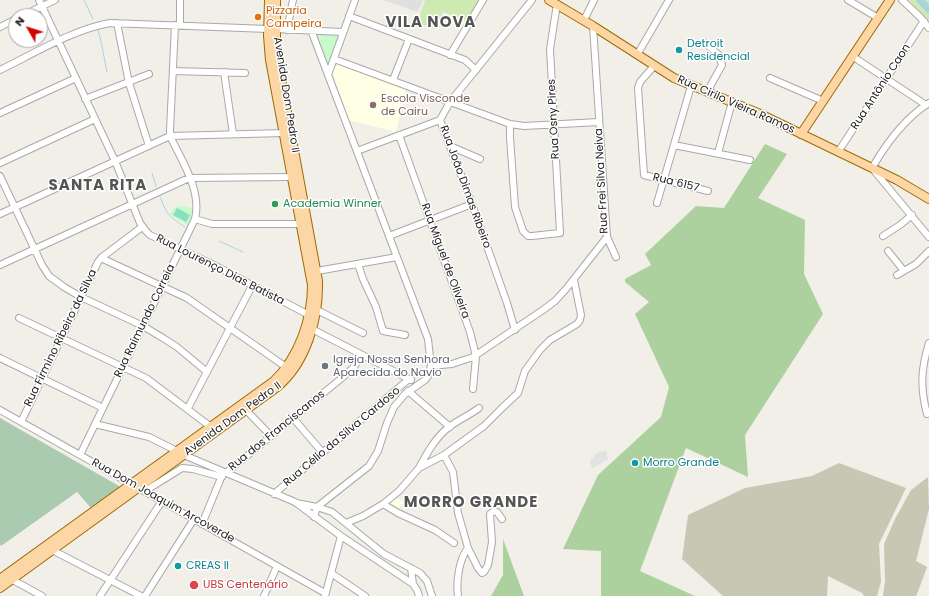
<!DOCTYPE html>
<html>
<head>
<meta charset="utf-8">
<style>
	body { margin:0 }
	#map { position:relative; width:929px; height:596px; overflow:hidden; background:#f2efe9; font-family:Poppins,sans-serif }
	canvas { display:block }
	.north { position:absolute; left:8px; top:8px; width:40px; height:40px; box-sizing:border-box; background:#fff; border:1px solid #a7a7a7; border-radius:50%; rotate:309deg; font-size:11px; font-weight:700; line-height:16px; text-align:center; color:#222 }
	.north::after { content:''; display:block; margin:auto; width:14px; height:18px; background:#d40000; clip-path:polygon(50% 0,100% 100%,50% 72%,0 100%) }
</style>
</head>
<body>
<div id="map">
<canvas width="929" height="596"></canvas>
<div class="north">N</div>
</div>
<script>
const g = document.querySelector('canvas').getContext('2d');
g.lineJoin = 'round';
function paint(path, color) { g.fillStyle = color; g.fill(path, 'evenodd'); }
function strokePath(path, color, width, dash) { g.strokeStyle = color; g.lineWidth = width; g.lineCap = dash ? 'butt' : 'round'; g.setLineDash(dash || []); g.stroke(path); }
function label(font, color, halo, rows, align = 'center') {
  g.font = font + ' Poppins,sans-serif'; g.lineWidth = 3; g.setLineDash([]); g.textBaseline = 'middle'; g.strokeStyle = halo; g.fillStyle = color; for (const [text, x, y, turn = 0] of rows) {
    g.save(); g.translate(x, y); g.rotate((+turn || 0) * Math.PI / 180); g.textAlign = isNaN(turn) ? turn : align; if (halo) g.strokeText(text, 0, 0); g.fillText(text, 0, 0); g.restore();
  }
}
const residential = new Path2D(`
	M383 0H423L418 12Z`);
const education = new Path2D(`
	M337 62 406 89 396 132 349 120 332 72Z
	M395 497 404 502 399 508 390 502Z`);
const construction = new Path2D(`
	M839 463 906 488 879 544 881 582 877 596H864L862 593 828 576 827 596H723L682 559 688 515 745 488 812 476Z
	M928 477 929 509 916 561 927 567 920 586 916 596H883L885 581 884 544 895 519 911 490Z`);
const grass = new Path2D(`
	M425 0H479L467 21 443 12 436 29 417 23Z
	M909 0H929V22Z`);
const forest = new Path2D(`
	M765 144 787 154 758 198 805 220 804 274 823 314 745 435 748 477 686 448 640 571 695 596H601V551L563 549 598 475 661 417 669 387 635 314 649 302 625 282V279L651 265 645 254 696 206 724 208Z
	M503 539 524 596H491L503 575Z`);
const cemetery = new Path2D(`
	M0 418 119 486V489L91 508 77 492 1 546 0 544Z`);
const park = new Path2D(`
	M315 33 340 35 328 68Z
	M179 206H185L197 210 191 227 170 215 174 207Z`);
const pitch = new Path2D(`
	M177 208 190 215 186 222 173 215Z`);
const parking = new Path2D(`
	M606 451 608 460 592 468 590 461 598 452Z`);
const stream = new Path2D(`
	M84 0 93 19
	M98 30 101 41 107 72
	M152 173 156 186
	M159 194C167 215 167 215 185 227
	M219 241 243 252`);
const river = new Path2D(`
	M920 0 929 10`);
const minor = new Path2D(`
	M39 0 115 161 140 223 146 231 150 235 210 263 309 315
	M180 0V25
	M848 0 878 18
	M902 0 920 17 929 28
	M22 16 55 0
	M349 16 465 60 476 70
	M584 20 594 0
	M117 23 129 83 149 146
	M175 25 170 130V136C182 161 202 191 195 219
	M0 27 16 19
	M275 29 343 32
	M287 30 293 0
	M311 30 428 339 431 366 428 376 425 380 405 394 394 407 387 423 378 451 369 466 317 507 314 517
	M705 43 719 55 722 65 707 92
	M450 55 483 0
	M637 55 669 0
	M852 56 926 105
	M334 59 510 124 524 126 599 122
	M654 66 640 82 638 88 644 175 708 191
	M0 70C33 54 74 29 110 23L268 29
	M173 71 245 73
	M224 72 233 134
	M328 75 355 0
	M770 78 823 101
	M393 80 409 39
	M85 99 149 74
	M929 103C905 118 886 144 872 168L929 237
	M0 113 76 78
	M510 124V137L515 207 523 231 528 236H532L560 233 550 49 557 4
	M399 135 470 332 476 356 473 389
	M674 145 750 160
	M450 146 480 159
	M357 151 440 120
	M838 152 924 21
	M718 153 732 102
	M0 163 95 119
	M0 176 42 265 49 276 64 287 81 297 143 326 163 338 177 347 207 372
	M657 203 691 86
	M0 214 170 136 284 133
	M389 236 472 204
	M883 236 900 225 912 215
	M607 237 616 257
	M888 251 904 271
	M101 258 187 298 286 367
	M358 264 363 279 376 307 383 331 405 335
	M0 265 189 178 292 177
	M317 271 397 257
	M897 275 916 264 929 251
	M317 310 363 333
	M19 318 146 378 211 427
	M312 329 411 380
	M515 330 507 303 472 204 440 120 450 102 532 0
	M0 358 103 408
	M431 366 452 364 473 357 543 310 555 301 566 289 607 237 593 26
	M408 391 450 427
	M188 408 252 286
	M0 410 325 593
	M246 410 271 436
	M927 414C920 387 921 369 929 343
	M293 418 323 453
	M21 422 98 262 101 258 142 227
	M95 424 149 437 177 451
	M80 455 195 219 212 224H301
	M184 455 295 502 341 536 325 596
	M444 455 453 472 458 513 468 548 478 568 482 573 484 572 488 565 492 542 490 514 494 511 497 512 502 519
	M419 468C427 453 435 438 449 427 458 420 470 415 479 408
	M226 473 343 377 353 368 362 355
	M145 491 182 468 193 469 222 477
	M274 494 409 379
	M296 503 317 507 332 512 384 554 420 573 427 581 432 596
	M383 504 398 513 435 530 454 543
	M346 523 363 516 383 504 399 491 419 468 444 455 484 426 502 408 518 393 525 371 540 350 550 340 577 324 580 320 581 315 574 280
	M202 524 223 473
	M341 536 413 584 417 590 419 596
	M52 550 141 596
	M411 568 413 584
	M331 573 365 596
	M11 579 42 596
	M100 596 162 501
	M145 596 194 519
	M264 596 277 566
	M458 596C456 582 459 559 468 548`);
const major = new Path2D(`
	M549 0 593 26 674 78 758 113 897 180 929 199
	M801 134 890 0
	M0 579 274 381C299 357 312 319 312 285L270 60 268 36 269 0
	M0 588 276 388C306 364 319 319 318 281L278 63 276 36V0`);
const markers = [
	[258,17,4,"#e8710a"],
	[679,50,4,"#0f9aa8"],
	[373,105,4,"#8d6e63"],
	[275,204,4,"#2e9e5b"],
	[325,366,4,"#6b7280"],
	[635,463,4,"#0f9aa8"],
	[178,566,4,"#0f9aa8"],
	[194,585,5,"#e0444e"]
];
const foodNames = [
	["Pizzaria",266,11],
	["Campeira",266,24]
];
const cultureNames = [
	["Detroit",687,44],
	["Residencial",687,57],
	["Morro Grande",643,463],
	["CREAS II",186,566]
];
const streetNames = [
	["Rua Antônio Caon",881,87,-57],
	["Avenida Dom Pedro II",286,95,81],
	["Rua Cirilo Vieira Ramos",736,105,24],
	["Rua Osny Pires",554,119,-93],
	["Rua Frei Silva Neiva",602,181,-93],
	["Rua 6157",676,183,14],
	["Rua João Dimas Ribeiro",465,187,70],
	["Rua Miguel de Oliveira",445,261,70],
	["Rua Lourenço Dias Batista",220,270,27],
	["Rua Raimundo Correia",145,321,-64],
	["Rua Firmino Ribeiro da Silva",61,338,-64],
	["Avenida Dom Pedro II",233,419,-36],
	["Rua dos Franciscanos",277,431,-39],
	["Rua Célio da Silva Cardoso",342,437,-40],
	["Rua Dom Joaquim Arcoverde",163,501,29]
];
const educationNames = [
	["Escola Visconde",381,99],
	["de Cairu",381,112]
];
const leisureNames = [
	["Academia Winner",283,204]
];
const worshipNames = [
	["Igreja Nossa Senhora",333,360],
	["Aparecida do Navio",333,373]
];
const healthNames = [
	["UBS Centenário",203,585]
];
const districtNames = [
	["VILA NOVA",431,23],
	["SANTA RITA",98,186],
	["MORRO GRANDE",471,503]
];
paint(residential, '#e0dfdf');
paint(education, '#ffffe5');
paint(construction, '#c7c7b4');
paint(grass, '#cdebb0');
paint(forest, '#add19e');
paint(cemetery, '#aacbaf');
paint(park, '#c8facc');
paint(pitch, '#88e0be');
paint(parking, '#e2e2e2');
strokePath(stream, '#aad3df', 1);
strokePath(river, '#aad3df', 7);
strokePath(minor, '#a9a9a9', 8);
strokePath(major, '#a06b00', 10);
strokePath(minor, '#fff', 6);
strokePath(major, '#fcd6a4', 8);
for (const [x, y, r, color] of markers) { const dot = new Path2D(); dot.arc(x, y, r, 0, 2 * Math.PI); g.fillStyle = color; g.fill(dot); strokePath(dot, '#fff', 1.5); }
label('11px', '#c56008', '#fff', foodNames, 'left');
label('11px', '#0d838f', '#fff', cultureNames, 'left');
label('11px', '#222', '#fff', streetNames);
label('11px', '#785e54', '#fff', educationNames, 'left');
label('11px', '#27864d', '#fff', leisureNames, 'left');
label('11px', '#5b616d', '#fff', worshipNames, 'left');
label('11px', '#be3a42', '#fff', healthNames, 'left');
g.letterSpacing = '1px';
label('bold 15px', '#555', '#fff', districtNames);
g.letterSpacing = '0px';
</script>
</body>
</html>
